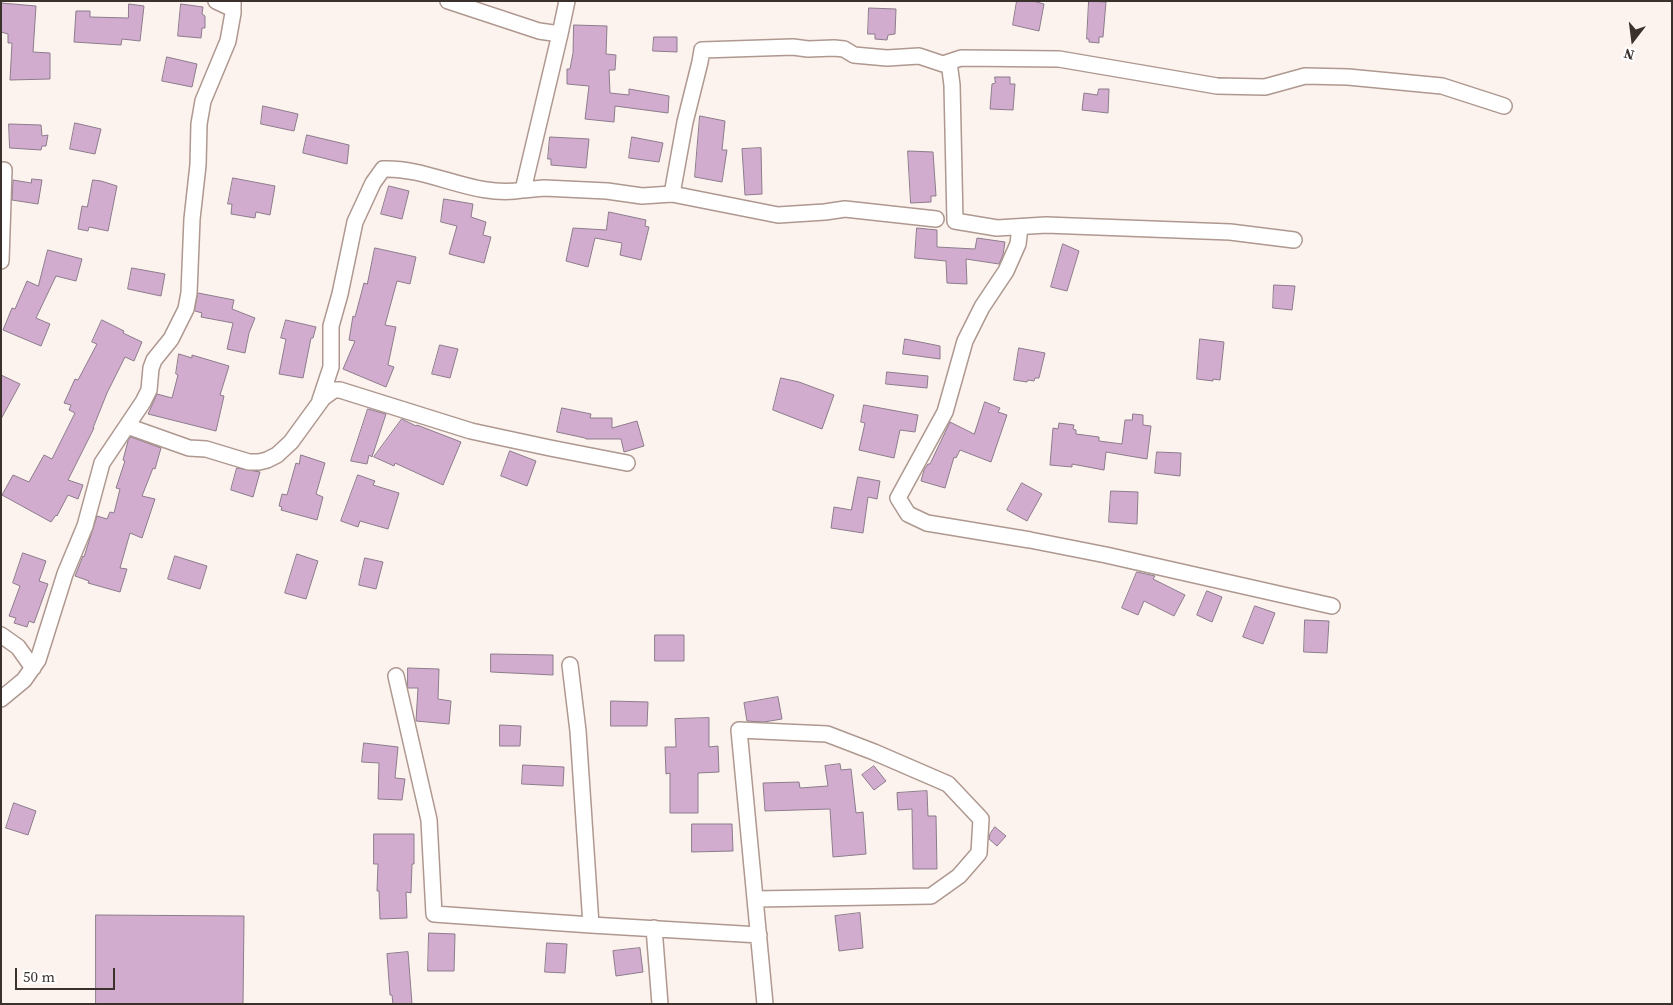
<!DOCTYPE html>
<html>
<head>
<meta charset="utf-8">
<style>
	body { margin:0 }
	#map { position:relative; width:1673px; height:1005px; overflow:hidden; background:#fcf2ee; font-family:"Source Serif 4",serif }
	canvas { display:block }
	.frame { position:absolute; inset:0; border:2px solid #3a312d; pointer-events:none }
	.north { position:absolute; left:1608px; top:15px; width:50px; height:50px; -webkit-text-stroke:4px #fff; paint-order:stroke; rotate:195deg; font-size:14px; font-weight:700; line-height:20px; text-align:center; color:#3a312d }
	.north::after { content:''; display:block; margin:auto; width:18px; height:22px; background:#3a312d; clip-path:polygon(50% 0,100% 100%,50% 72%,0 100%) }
	.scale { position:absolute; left:15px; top:968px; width:100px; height:22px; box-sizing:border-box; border:2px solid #3a312d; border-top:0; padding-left:6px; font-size:15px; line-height:18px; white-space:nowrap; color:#3a312d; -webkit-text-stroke:4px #fff; paint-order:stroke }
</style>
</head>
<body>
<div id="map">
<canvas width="1673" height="1005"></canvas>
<div class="frame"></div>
<div class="north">N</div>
<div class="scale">50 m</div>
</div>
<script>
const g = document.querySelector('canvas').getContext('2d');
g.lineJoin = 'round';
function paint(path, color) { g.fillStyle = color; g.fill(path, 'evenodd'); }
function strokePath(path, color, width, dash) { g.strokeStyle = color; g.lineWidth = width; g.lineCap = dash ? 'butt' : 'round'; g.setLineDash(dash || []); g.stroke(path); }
const building = new Path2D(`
	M1017 1H1033L1044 4 1039 31 1013 25Z
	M1089 1 1106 2 1103 37H1099V43L1089 42V39H1087Z
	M1 3 36 6 33 52 50 53V79L10 80 12 43H8V34L1 32Z
	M129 4 144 6 140 41 122 39 121 45 74 42 76 11H90V17L128 18Z
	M181 4 203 7 202 14 205 16V28H202L201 38 178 36Z
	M869 8 896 9 895 34 888 35 887 40 875 39V34H868Z
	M574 25 607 26 606 54 616 55 615 70H609L610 93 629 95V89L669 96 668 113 615 106 614 122 585 119 589 86 567 84V69H570L573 53Z
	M654 37H677V52L653 51Z
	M167 57 197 64 192 87 162 81Z
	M995 77H1010V84H1015L1013 110 990 109 992 84 995 83Z
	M1099 89H1109L1108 113 1082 110 1084 93 1097 95Z
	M263 106 298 114 294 131 261 124Z
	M700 116 725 121 722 150H727L722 182 695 177Z
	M75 123 101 129 95 154 70 149Z
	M9 124 41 125 42 136 48 135 46 146H42L41 150 10 148Z
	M307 135 349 145 347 164 303 153Z
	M550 137 589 139 586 168 551 165V159H548Z
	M632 137 663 143 659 162 629 158Z
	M761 148 762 194 745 195 742 149Z
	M908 151 933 152 936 196H931V202L911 203Z
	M233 178 275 186 270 215 256 212 255 218 231 214 232 204H228Z
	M32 179 42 180 38 204 12 200 13 180 31 183Z
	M93 180 101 181 117 186 108 231 89 227 88 231 78 229 82 206 87 207Z
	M389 186 409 191 402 219 381 214Z
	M444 199 473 204 471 217 486 222 483 235 491 237 484 263 449 254 457 226 441 222Z
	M609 212 646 220 645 226 649 227 641 260 620 255 622 243 595 238 588 267 566 261 573 228 606 230Z
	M917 228 937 230V247L975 249 977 238 1005 242 1003 255 999 264 966 259 967 284 947 283 946 261 915 258Z
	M1063 244 1079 251 1067 291 1051 287Z
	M375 248 416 257 410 284 397 281 385 325 396 327 388 365 394 367 386 387 343 369 355 341 349 340 353 316 355 317 364 283 367 284Z
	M48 250 82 259 76 281 56 276 36 318 50 324 41 346 3 330 12 308 15 309 27 281 38 286Z
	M132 268 165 274 161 296 128 289Z
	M1274 285 1295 286 1292 310 1273 308Z
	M198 293 234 300 232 309 255 318 249 333 245 353 227 349 233 323 201 317 202 313 195 311Z
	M102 320 124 331 123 333 142 342 134 361 125 357 107 393 93 428H94L68 480 83 485 78 499 68 495 57 516 56 515 51 522 2 495 13 475 29 482 44 455 52 459 75 413 69 410 71 405 64 403 75 379 78 380 97 344 92 342Z
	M286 320 316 327 313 338H311L303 378 279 374 286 339 281 338Z
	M905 339 940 346V359L903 354Z
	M1200 339 1224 342 1220 380 1213 379V381L1197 379Z
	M440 345 458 349 450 378 432 374Z
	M1019 348 1045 353 1039 378H1035L1034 381 1028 380 1027 382 1014 380Z
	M179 354 192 358V355L229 366 220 395 224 396 216 431 148 414 157 394 172 398 178 375 176 374Z
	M887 372 928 376 927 388 886 384Z
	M1 375 20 384 1 419Z
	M781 378 799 382 834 395 822 429 773 410Z
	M985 402 1000 408 998 412 1007 415 991 462 960 450 956 458 954 457 945 488 921 481 924 470 928 464H930L950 422 974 434Z
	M864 405 918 415 915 432 900 430 894 458 859 450 865 423 861 422Z
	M562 408 591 414 590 418H612V428L637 421 644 446 624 452 621 439H586L585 438 557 432Z
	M368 409 386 414 372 457 369 455 367 464 351 461Z
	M1133 414 1143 415V425L1151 426 1147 459 1106 452 1104 470 1072 464V467L1050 465 1053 428 1058 429 1059 423 1074 425 1073 429 1076 430V434L1099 437V441L1122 444 1125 420H1132Z
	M402 419 416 426 417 425 461 442 443 485 395 463 394 466 374 457Z
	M131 437 161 448 155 469 153 468 142 496 155 499 142 538 130 533 120 568 127 569 120 592 88 583 89 581 75 576 83 556 84 557 97 516 107 519 110 512 114 513 120 489 116 488 125 461 123 460 128 441Z
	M510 451 536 461 527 486 501 476Z
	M1157 452 1181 453 1180 476 1155 473Z
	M301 455 325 463 316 494 323 497 317 520 281 510 282 507 279 506 282 494 287 495 296 463 299 464Z
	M237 468 260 472 253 497 231 490Z
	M358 475 375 481 373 485 399 493 388 529 360 521 358 527 341 521Z
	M858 477 880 481 877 499 868 497 863 533 831 528 834 507 851 510Z
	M1022 483 1042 494 1027 521 1007 510Z
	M1111 491 1138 492 1137 524 1109 522Z
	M23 553 46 561 39 581 48 584 34 623 29 621 27 627 14 623 16 618 9 616 20 586 13 583Z
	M297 554 318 561 306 599 285 593Z
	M175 556 207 566 200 589 168 579Z
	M365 558 383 562 376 589 359 585Z
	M1137 572 1155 576 1153 579 1185 595 1174 616 1144 601 1138 615 1122 608Z
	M1207 591 1222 597 1212 622 1197 615Z
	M1255 606 1275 613 1263 644 1243 637Z
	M1305 620 1329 621 1327 653 1304 652Z
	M655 635H684V661H655Z
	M491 654 553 655V675L491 672Z
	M408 668 439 669 438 699 451 701 449 724 416 721 418 688H408Z
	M778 697 782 719 764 722 747 721 744 703Z
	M611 701 648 702 647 726H611Z
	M709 718V747L718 746 719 772 698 773V813H670V773L666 774 665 747H676L675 719Z
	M500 725 521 726 520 746H500Z
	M364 743 398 747 395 778 405 779 402 800 378 799 379 763 362 762Z
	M840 764 841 770 851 769 856 813 863 812 866 854 833 857 830 809 765 811 763 783 799 782 800 788 828 786 825 766Z
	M523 765 564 767 563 786 522 784Z
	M874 766 886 781 874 790 862 775Z
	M927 791 928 816H936L937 869H913L912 809 898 810 897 793Z
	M14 803 36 811 28 835 6 828Z
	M692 824H732L733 851 692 852Z
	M995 827 1006 836 997 846 989 839 990 834Z
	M374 834H414V864H412L411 893 406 892 407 918 380 919 379 891H377L378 864H374Z
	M860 913 863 948 839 951 835 916Z
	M96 915 244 916 243 1004H96Z
	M429 933 455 934 454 971H428Z
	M547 943 567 944 565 973 545 972Z
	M640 948 643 972 616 976 613 951Z
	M408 952 412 1004H393L392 995H390L387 954Z`);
const street = new Path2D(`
	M216 1 233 9
	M448 1 539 31 560 34 567 1
	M560 34 523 190 544 188 607 191 642 196 672 194 778 215 825 212 845 209 936 219
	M949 62 952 85 955 221 997 228 1046 225 1230 232 1294 240
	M672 194 685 122 700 62 702 50 793 47 808 49 834 48 844 49 854 55 887 58 919 56 943 64 961 58 1059 59 1217 86 1265 87 1305 76 1348 77 1442 86 1504 106
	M1020 227 1018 244 1006 271 982 307 965 341 945 412 898 498 908 514 927 523 1030 540 1106 555 1332 606
	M1 261 4 170
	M320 400 331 367V326L340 294 355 222 373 183 383 169C430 167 475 199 523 190
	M127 426 189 448 206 449 249 462H259L267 460 277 455 291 442 323 398 334 390H340L471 431 550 448 627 463
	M1 635 18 647 33 668
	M570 665 578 731 591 925 759 935
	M396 676 429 820 434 914 591 925
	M1 699 24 680 38 660 65 574 85 526 102 463 143 402 149 390 151 368 154 360 171 339 186 309 189 293 192 219 198 165 199 124 203 101 228 41 233 13V1
	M756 899 931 896 959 876 979 853 981 819 948 784 874 752 827 734 739 730 765 1004
	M654 928 660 1004`);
paint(building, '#d2accf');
strokePath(building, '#8c7c8b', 1);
strokePath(street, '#ae988f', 18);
strokePath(street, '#fff', 15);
</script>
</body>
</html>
